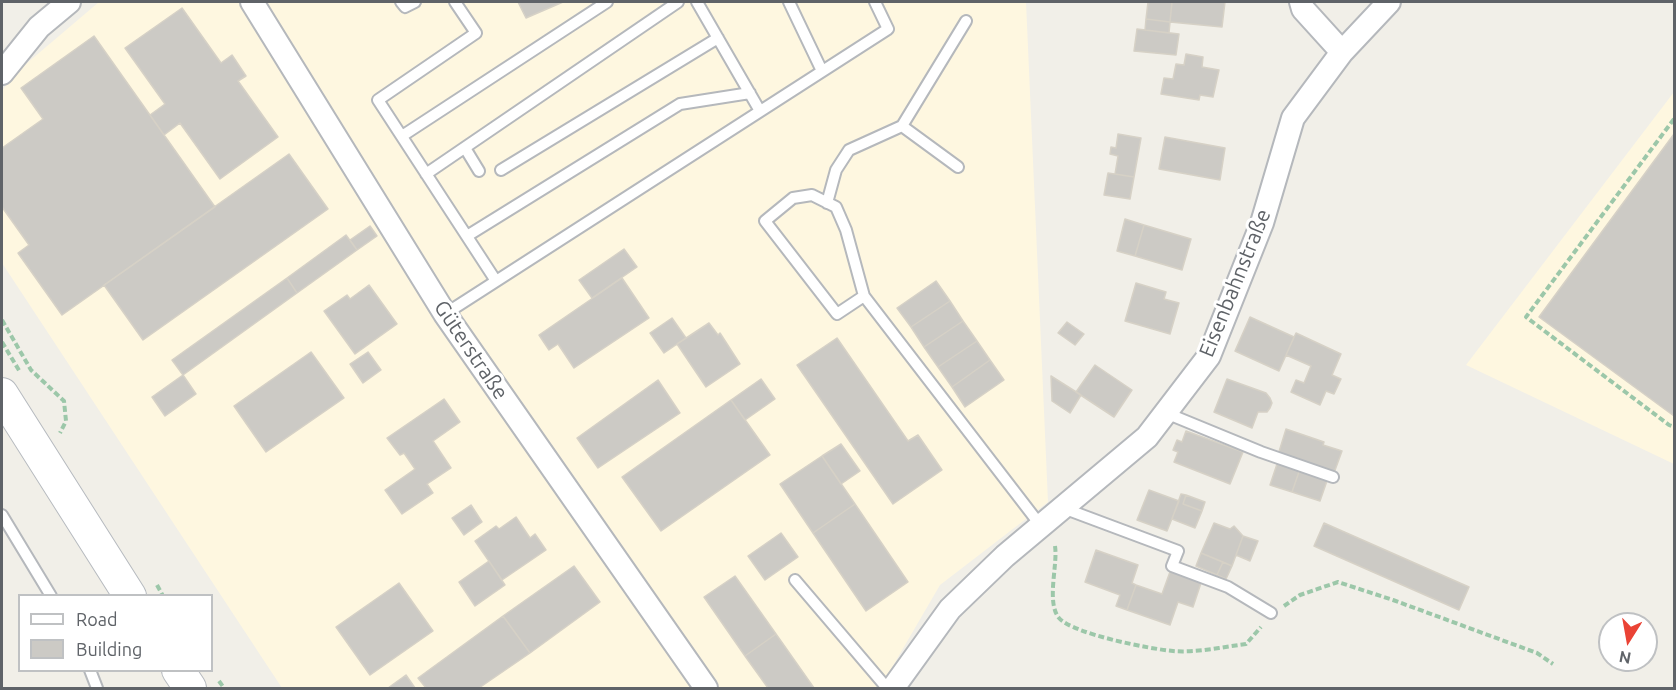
<!DOCTYPE html>
<html>
<head>
<meta charset="utf-8">
<style>
	body { margin:0 }
	#map { position:relative; width:1676px; height:690px; overflow:hidden; background:#f1efe8; font-family:Ubuntu,sans-serif }
	canvas { display:block }
	.frame { position:absolute; inset:0; border:3px solid #5f6368; pointer-events:none }
	.legend { position:absolute; left:18px; top:594px; width:195px; height:78px; box-sizing:border-box; background:#fff; border:2px solid #bfc1c3; margin:0; padding:8px 10px; list-style:none; font-size:18px; color:#5f6368 }
	.legend li { display:flex; align-items:center; gap:12px; height:30px }
	.legend b { width:30px; border:2px solid #bfc1c3 }
	.north { position:absolute; left:1598px; top:612px; width:60px; height:60px; box-sizing:border-box; background:#fff; border:2px solid #bfc1c3; border-radius:50%; rotate:191deg; font-size:16px; font-weight:700; line-height:24px; text-align:center; color:#5f6368 }
	.north::after { content:''; display:block; margin:auto; width:21px; height:27px; background:#ea4335; clip-path:polygon(50% 0,100% 100%,50% 72%,0 100%) }
</style>
</head>
<body>
<div id="map">
<canvas width="1676" height="690"></canvas>
<div class="frame"></div>
<ul class="legend">
<li><b style="height:8px;background:#fff"></b>Road</li>
<li><b style="height:16px;background:#cccac5"></b>Building</li>
</ul>
<div class="north">N</div>
</div>
<script>
const g = document.querySelector('canvas').getContext('2d');
g.lineJoin = 'round';
function paint(path, color) { g.fillStyle = color; g.fill(path, 'evenodd'); }
function strokePath(path, color, width, dash) { g.strokeStyle = color; g.lineWidth = width; g.lineCap = dash ? 'butt' : 'round'; g.setLineDash(dash || []); g.stroke(path); }
function label(font, color, halo, rows, align = 'center') {
  g.font = font + ' Ubuntu,sans-serif'; g.lineWidth = 6; g.setLineDash([]); g.textBaseline = 'middle'; g.strokeStyle = halo; g.fillStyle = color; for (const [text, x, y, turn = 0] of rows) {
    g.save(); g.translate(x, y); g.rotate((+turn || 0) * Math.PI / 180); g.textAlign = isNaN(turn) ? turn : align; if (halo) g.strokeText(text, 0, 0); g.fillText(text, 0, 0); g.restore();
  }
}
const commercial = new Path2D(`
	M99 2H1026L1048 502 940 585 880 688H282L2 263V91L13 75Z
	M1674 92V464L1466 365Z`);
const building = new Path2D(`
	M518 2H563L526 18Z
	M1148 2H1172L1170 22 1146 19Z
	M1172 2H1225L1222 27 1170 22Z
	M182 8 221 63 232 55 246 76 238 81 278 137 220 179 180 123 164 135 150 115 165 104 125 48Z
	M1146 19 1170 22 1169 33 1145 30Z
	M1137 29 1179 34 1176 55 1134 51Z
	M94 36 215 207 62 315 18 253 29 245 2 207V148L43 119 21 88Z
	M1186 54 1203 57 1202 67 1219 70 1213 97 1200 95 1199 100 1161 94 1164 78 1173 79 1176 64 1184 65Z
	M1118 134 1141 138 1134 177 1115 174 1118 156 1110 154 1111 147 1116 148Z
	M1674 134V416L1539 317Z
	M1165 137 1225 148 1220 180 1159 169Z
	M289 154 328 209 143 340 104 285Z
	M1108 173 1134 177 1130 199 1104 195Z
	M1125 219 1144 225 1135 256 1117 251Z
	M1144 225 1191 239 1182 270 1135 256Z
	M370 226 377 236 357 250 350 240Z
	M346 235 357 250 297 293 287 278Z
	M624 249 637 267 592 298 579 280Z
	M287 278 297 293 183 375 172 360Z
	M622 278 649 318 574 368 558 344 549 350 539 335Z
	M936 281 950 301 911 327 897 308Z
	M1136 283 1166 292 1164 299 1179 303 1170 334 1125 321Z
	M369 285 397 324 355 354 324 311 347 295 350 299Z
	M950 301 963 321 924 347 911 327Z
	M1250 317 1294 337 1279 371 1235 351Z
	M672 318 686 338 664 353 650 333Z
	M963 321 977 341 938 367 924 347Z
	M1067 322 1084 334 1075 345 1058 333Z
	M709 323 718 335 720 333 740 364 706 387 677 344Z
	M1296 333 1341 354 1332 375 1341 379 1334 394 1326 391 1320 405 1291 392 1296 380 1304 383 1311 366 1286 355Z
	M837 338 908 441 918 435 942 470 893 504 797 365Z
	M977 341 990 360 952 387 938 367Z
	M311 352 344 398 266 452 234 406Z
	M368 352 381 370 363 383 350 364Z
	M990 360 1004 380 965 407 952 387Z
	M1095 365 1132 390 1114 417 1076 392Z
	M183 375 196 394 165 416 152 397Z
	M1051 376 1081 395 1070 413 1052 401Z
	M761 379 775 399 745 420 731 400Z
	M1227 379 1266 393 1270 398 1272 403 1270 408 1267 412H1258L1252 428 1214 412Z
	M658 380 680 413 598 468 577 438Z
	M444 399 460 422 433 441 451 468 427 484 433 493 402 514 385 490 415 469 404 453 400 455 387 438Z
	M731 400 770 455 661 531 622 477Z
	M1286 429 1324 442 1323 445 1342 451 1334 473 1278 455Z
	M1186 431 1243 452 1230 484 1174 462 1178 452 1173 450 1177 440 1182 442Z
	M841 444 860 471 841 484 822 456Z
	M822 456 855 504 813 533 780 484Z
	M1278 461 1300 469 1292 492 1270 485Z
	M1300 469 1328 478 1320 501 1292 492Z
	M1149 490 1179 501 1167 531 1137 520Z
	M1181 494 1186 495 1183 504 1202 511 1195 528 1172 519Z
	M1186 495 1205 502 1202 511 1183 504Z
	M855 504 908 582 866 611 813 533Z
	M471 505 482 522 464 535 452 518Z
	M516 517 530 538 535 534 546 550 502 580 475 541 496 526 499 529Z
	M1214 523 1230 529 1234 526 1243 536 1232 566 1201 553Z
	M1324 523 1469 587 1459 610 1314 546Z
	M781 533 798 557 765 580 748 556Z
	M1243 536 1258 541 1250 561 1236 555Z
	M1096 550 1138 565 1132 583 1136 585 1127 610 1116 606 1120 595 1085 582Z
	M1201 553 1223 562 1217 575 1196 566Z
	M489 561 505 585 475 606 459 582Z
	M1223 562 1232 566 1226 579 1217 575Z
	M574 566 600 602 530 653 503 616Z
	M1171 569 1202 580 1193 607 1178 602 1170 625 1127 610 1136 585 1162 594Z
	M735 576 776 634 745 656 704 597Z
	M399 583 433 631 370 675 336 627Z
	M503 616 530 653 479 688H426L418 678Z
	M776 634 814 688H768L745 656Z
	M406 675 415 688H388Z`);
const path = new Path2D(`
	M1674 119 1526 317 1669 425 1674 427
	M2 320 31 370 64 401 66 421 60 433
	M2 342 20 372
	M1055 546C1058 565 1046 602 1059 618 1073 634 1150 649 1173 651 1196 653 1222 647 1246 644L1261 627
	M157 585 163 596
	M1284 606 1300 595 1338 582 1393 600 1537 653 1553 664
	M219 681 224 688`);
const service = new Path2D(`
	M401 2 405 7 415 2
	M455 2 476 33 378 100 496 281
	M697 2 760 111
	M789 2 822 71
	M902 126 958 167
	M402 136 607 2
	M465 148 479 171
	M501 170 718 38
	M426 174 678 2
	M827 203 836 170 849 150 902 126 966 21
	M467 236 680 104 750 93
	M864 296 846 230 836 207 812 195 793 198 765 221 837 314 864 296 1041 526
	M445 314 888 29 875 2
	M1166 413 1261 452 1333 477
	M1063 508 1178 551 1172 566 1228 587 1271 613
	M2 515 51 596
	M795 580 887 688
	M90 670 97 688`);
const minor = new Path2D(`
	M252 2 445 314 706 688
	M1301 2 1303 9 1342 52
	M2 73 39 27 69 2
	M893 688 950 609 1005 556 1147 437 1209 356 1262 223 1293 118 1342 52 1389 2`);
const secondary = new Path2D(`
	M2 394 130 596
	M178 670 190 688`);
const streetNames = [
	["Eisenbahnstraße",1235,283,-68],
	["Güterstraße",471,350,56]
];
paint(commercial, '#fef7e0');
paint(building, '#cccac5');
strokePath(building, '#d6d1c6', 1.5);
strokePath(service, '#b5b8bc', 14);
strokePath(minor, '#b5b8bc', 26);
strokePath(secondary, '#b6babf', 34);
strokePath(path, '#9cc7a9', 4, [6, 3]);
strokePath(service, '#fff', 10);
strokePath(minor, '#fff', 22);
strokePath(secondary, '#fff', 32);
label('21px', '#5f6368', '#fff', streetNames);
</script>
</body>
</html>
